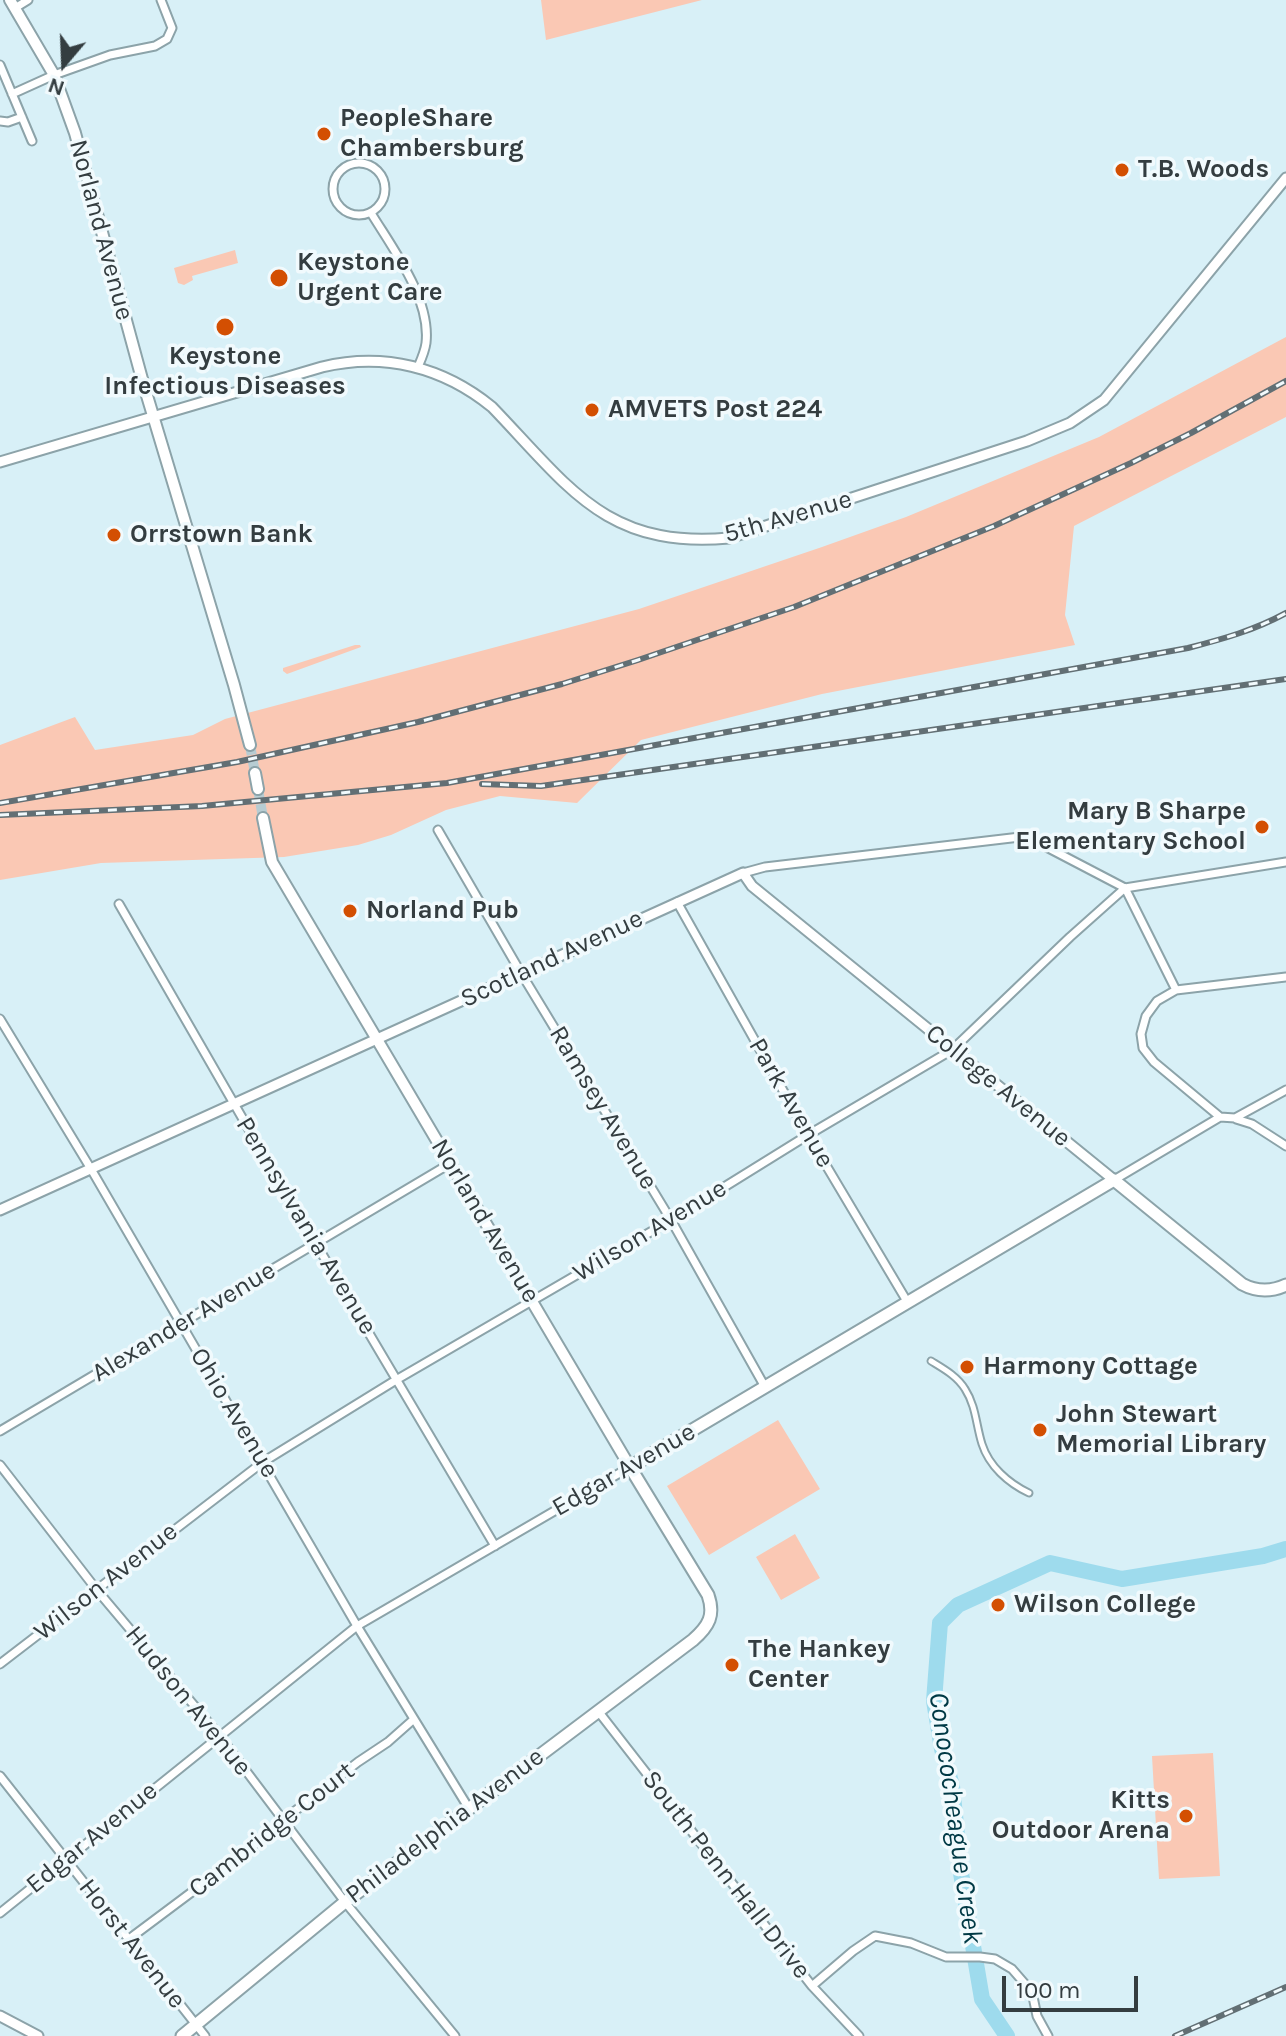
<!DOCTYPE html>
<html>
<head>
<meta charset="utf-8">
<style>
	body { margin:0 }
	#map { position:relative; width:1286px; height:2036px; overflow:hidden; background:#d8f0f7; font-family:Karla,sans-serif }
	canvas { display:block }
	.north { position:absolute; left:24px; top:24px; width:80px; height:80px; -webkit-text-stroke:6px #f1fafd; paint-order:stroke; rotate:199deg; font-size:22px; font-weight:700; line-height:32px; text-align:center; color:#343d40 }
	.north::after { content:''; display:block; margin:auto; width:28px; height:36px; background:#343d40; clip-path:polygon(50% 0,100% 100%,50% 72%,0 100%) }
	.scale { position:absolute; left:1002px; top:1976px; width:136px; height:36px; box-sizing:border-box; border:4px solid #343d40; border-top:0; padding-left:10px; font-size:24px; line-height:28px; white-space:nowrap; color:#343d40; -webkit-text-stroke:6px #f1fafd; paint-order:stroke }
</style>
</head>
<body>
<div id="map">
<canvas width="1286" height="2036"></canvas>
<div class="north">N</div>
<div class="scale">100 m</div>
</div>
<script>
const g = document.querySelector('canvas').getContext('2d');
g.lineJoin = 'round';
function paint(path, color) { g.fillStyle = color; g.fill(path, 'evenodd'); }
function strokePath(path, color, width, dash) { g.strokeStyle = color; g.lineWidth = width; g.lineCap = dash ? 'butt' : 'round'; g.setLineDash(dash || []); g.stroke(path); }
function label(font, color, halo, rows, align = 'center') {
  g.font = font + ' Karla,sans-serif'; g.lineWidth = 7; g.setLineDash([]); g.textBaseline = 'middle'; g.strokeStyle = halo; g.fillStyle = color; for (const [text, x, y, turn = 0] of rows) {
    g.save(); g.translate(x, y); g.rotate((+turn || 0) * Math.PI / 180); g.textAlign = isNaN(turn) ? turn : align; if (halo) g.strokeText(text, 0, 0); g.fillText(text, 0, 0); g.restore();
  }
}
const green = new Path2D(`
	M541 0H702L546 40Z
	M235 250 238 263 192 276 193 280 184 285 178 283 174 268Z
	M1286 337V417L1074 526 1065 615 1075 645 822 694 641 740 577 803 500 796 446 810 391 835 358 845 284 857 101 863 0 880V745L75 717 95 750 193 735 225 719 639 609 822 547 906 517 1099 437Z
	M355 645H360L361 647 287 674 283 671V668Z
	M778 1420 820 1489 709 1555 667 1486Z
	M795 1534 820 1578 781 1600 756 1557Z
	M1213 1753 1220 1876 1159 1879 1152 1756Z`);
const river = new Path2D(`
	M1007 2036 982 1999 972 1940 961 1873 952 1786 942 1749 934 1701 940 1623 958 1605 1050 1563 1122 1579 1263 1556 1286 1549`);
const secondaryTunnel = new Path2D(`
	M250 745 255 773
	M258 789 263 818`);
const pedestrian = new Path2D(`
	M931 1361C944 1369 957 1376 965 1389 976 1406 976 1425 982 1444 989 1466 1008 1483 1029 1493`);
const minor = new Path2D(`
	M15 8 28 0
	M0 65 32 141
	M12 94 54 75 110 55 155 46 167 39 172 28 161 0
	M0 121 8 122 22 117
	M333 189a26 26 0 1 1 52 0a26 26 0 1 1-52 0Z
	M371 213C393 249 431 299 426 343 425 351 421 360 418 367
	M438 830 521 973 671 1220 765 1387
	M743 873 765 867 1020 837 1033 840 1125 888
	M1125 888 1286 862
	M1125 888 1176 990
	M677 902 808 1135 908 1303
	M119 904 274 1173 495 1546
	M0 1019 91 1169 357 1626 468 1807
	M1220 1117 1154 1062 1143 1048 1141 1034 1146 1016 1157 1001 1176 990 1286 977
	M1236 1119 1252 1124 1286 1146
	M1114 1180 1220 1117 1235 1118 1286 1090
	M0 1431 451 1163
	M0 1465 96 1589 219 1735 345 1902 455 2036
	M0 1664 263 1462 396 1380 671 1220 808 1135 952 1050 1070 937 1125 888
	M598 1711 812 1986 859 2036
	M0 1776 205 2036
	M0 1913 357 1626 630 1467
	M129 1939 248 1850 291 1814 358 1762 388 1742 414 1719
	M812 1986 853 1951 875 1936 911 1943 946 1957H980L995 1959 1012 1969 1032 1992 1037 2016 1048 2036`);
const tertiary = new Path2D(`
	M0 462 322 367C384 352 443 367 492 407 569 487 606 549 729 538L1027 441 1070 423 1104 400 1286 178
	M0 1210 743 873 752 886 1114 1180
	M0 2016 38 2036`);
const secondary = new Path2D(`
	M10 0 54 75 75 133 142 379 234 685 250 745
	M255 773 258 789
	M263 818 272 862 630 1467`);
const primary = new Path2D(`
	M182 2036 345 1902 693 1640C709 1626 715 1615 708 1595L630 1467 1114 1180 1242 1284C1257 1292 1271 1292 1286 1285`);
const rail = new Path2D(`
	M482 784 541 786 1286 679
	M0 803 237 762 418 722 562 684 638 660 794 607 994 526 1131 463 1191 433 1286 381
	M0 815 202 806 447 783 1188 648C1223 639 1255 630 1286 613
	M1175 2036 1286 1987`);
const markers = [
	[324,134,8,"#d34f02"],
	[1122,170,8,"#d34f02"],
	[279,278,10,"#d34f02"],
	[225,327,10,"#d34f02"],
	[592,410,8,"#d34f02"],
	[114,535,8,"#d34f02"],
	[1262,827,8,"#d34f02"],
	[350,911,8,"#d34f02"],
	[967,1367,8,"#d34f02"],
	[1040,1430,8,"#d34f02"],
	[998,1605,8,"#d34f02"],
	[732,1665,8,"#d34f02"],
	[1186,1816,8,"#d34f02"]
];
const poiNames = [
	["PeopleShare",340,119],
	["Chambersburg",340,149],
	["T.B. Woods",1138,170],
	["Keystone",297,263],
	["Urgent Care",297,293],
	["Keystone",225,357,"center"],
	["Infectious Diseases",225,387,"center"],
	["AMVETS Post 224",608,410],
	["Orrstown Bank",130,535],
	["Mary B Sharpe",1246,812,"right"],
	["Elementary School",1246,842,"right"],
	["Norland Pub",366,911],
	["Harmony Cottage",983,1367],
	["John Stewart",1056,1415],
	["Memorial Library",1056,1445],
	["Wilson College",1014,1605],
	["The Hankey",748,1650],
	["Center",748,1680],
	["Kitts",1170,1801,"right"],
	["Outdoor Arena",1170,1831,"right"]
];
const streetNames = [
	["Norland Avenue",101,230,75],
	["5th Avenue",788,517,-16],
	["Scotland Avenue",552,959,-25],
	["College Avenue",998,1086,39],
	["Park Avenue",791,1103,60],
	["Ramsey Avenue",603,1108,59],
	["Norland Avenue",485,1221,59],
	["Pennsylvania Avenue",306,1226,59],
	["Wilson Avenue",650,1231,-31],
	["Alexander Avenue",184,1322,-31],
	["Ohio Avenue",234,1413,59],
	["Edgar Avenue",624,1470,-30],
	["Wilson Avenue",106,1582,-38],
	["Hudson Avenue",188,1701,51],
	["Philadelphia Avenue",445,1826,-37],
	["Cambridge Court",272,1830,-38],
	["Edgar Avenue",92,1838,-39],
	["South Penn Hall Drive",726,1875,52],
	["Horst Avenue",132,1944,52]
];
const waterNames = [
	["Conococheague Creek",955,1818,82]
];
paint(green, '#fac8b4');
strokePath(river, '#9edbed', 16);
strokePath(secondaryTunnel, '#b7ccd2', 10, [10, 5]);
strokePath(pedestrian, '#8ca3a9', 9);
strokePath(minor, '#8ca3a9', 11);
strokePath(tertiary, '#8ca3a9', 13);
strokePath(secondary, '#8ca3a9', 14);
strokePath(primary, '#8ca3a9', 15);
strokePath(pedestrian, '#fff', 5);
strokePath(minor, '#fff', 7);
strokePath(tertiary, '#fff', 9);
strokePath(secondary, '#fff', 10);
strokePath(primary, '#fff', 11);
strokePath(rail, '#626f74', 6);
strokePath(rail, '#f1fafd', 3, [9]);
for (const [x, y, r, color] of markers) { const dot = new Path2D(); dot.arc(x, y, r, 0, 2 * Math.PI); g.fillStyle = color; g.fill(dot); strokePath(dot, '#f1fafd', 3); }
label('bold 26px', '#343d40', '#f1fafd', poiNames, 'left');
label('26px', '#343d40', '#f1fafd', streetNames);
label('italic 28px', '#003945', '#f1fafd', waterNames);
</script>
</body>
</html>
